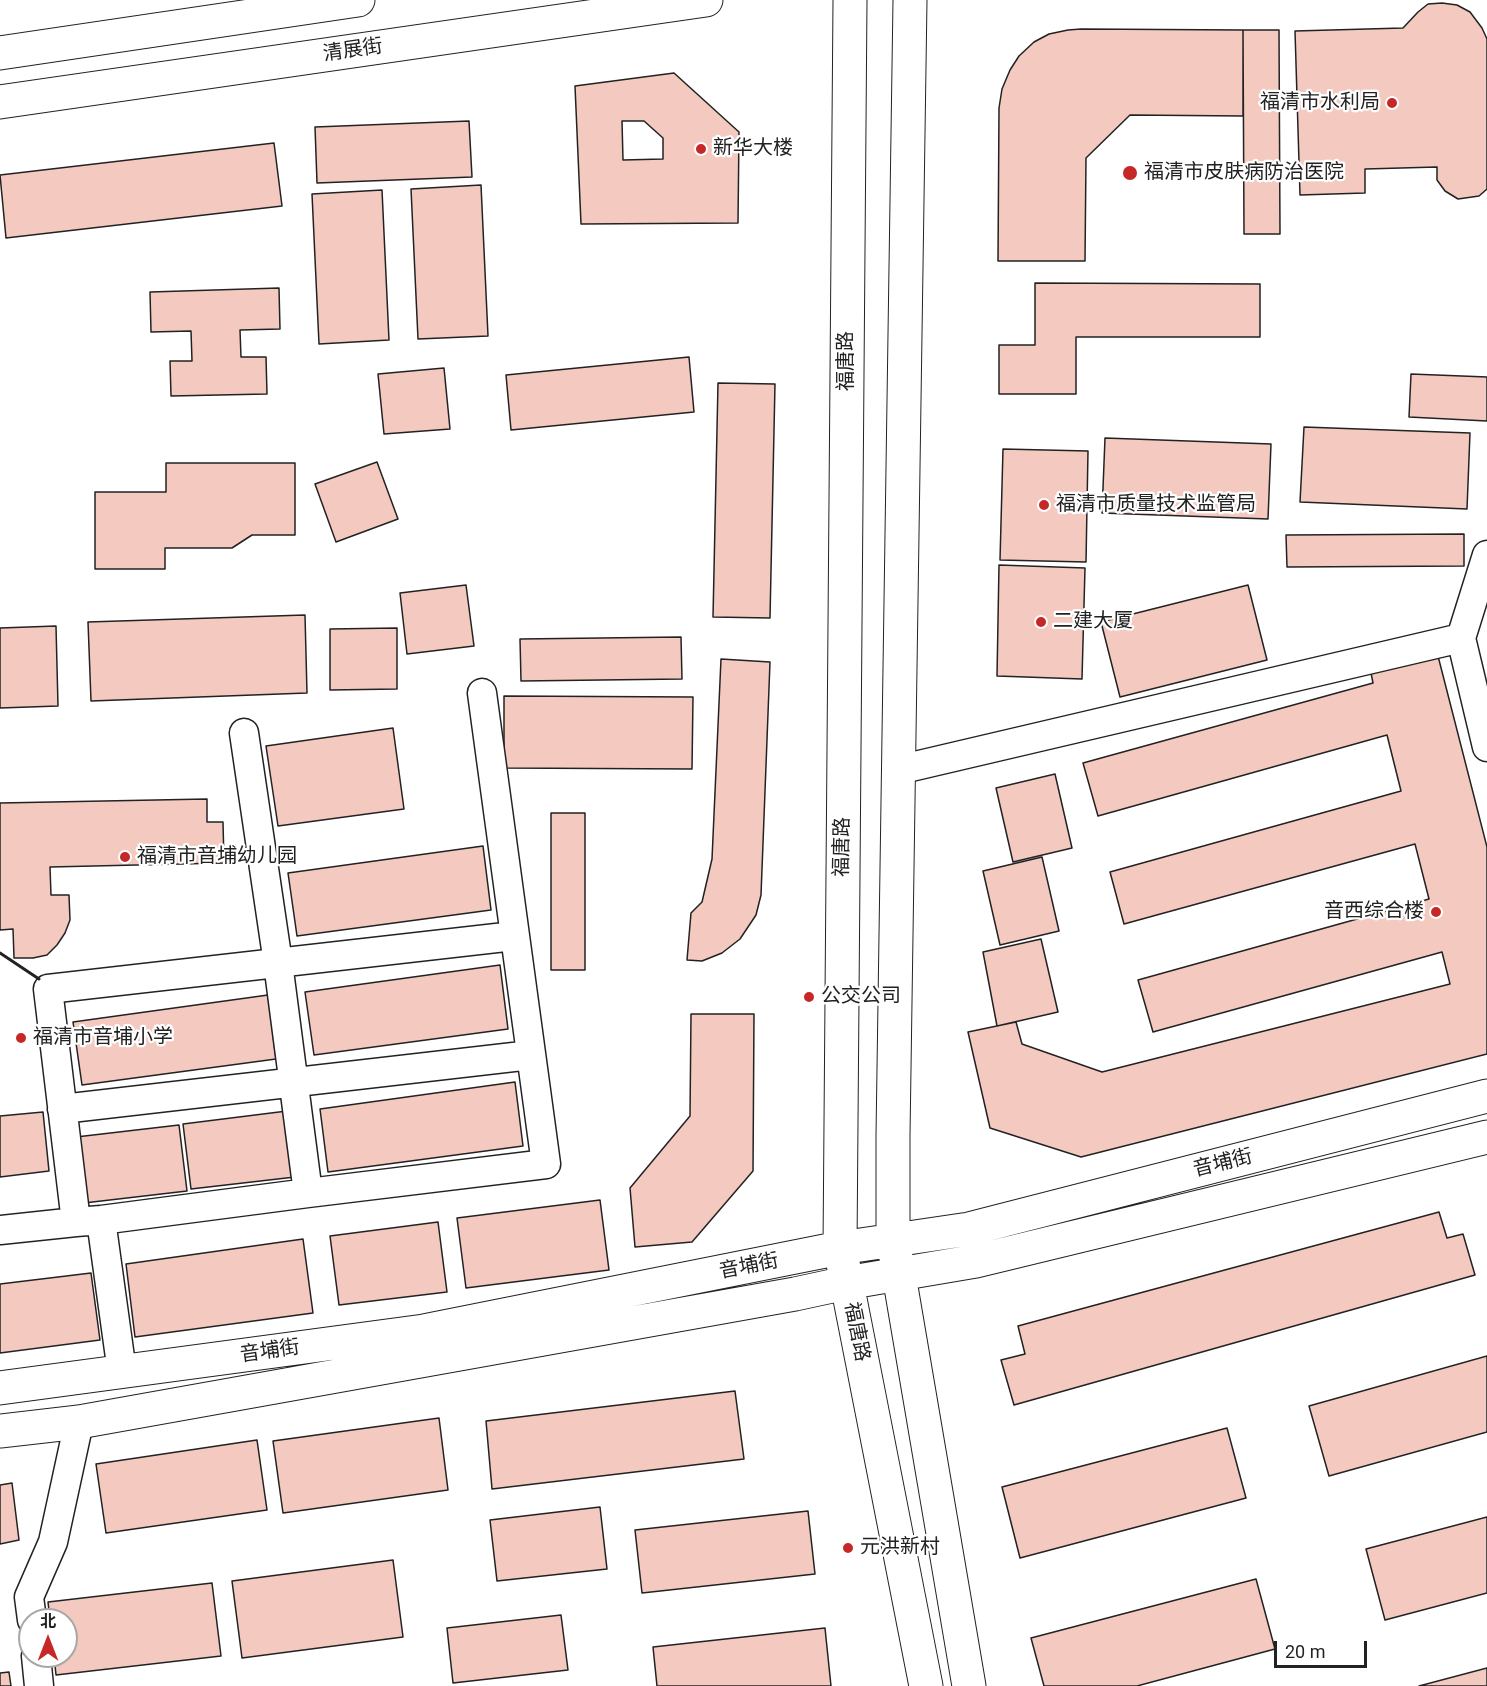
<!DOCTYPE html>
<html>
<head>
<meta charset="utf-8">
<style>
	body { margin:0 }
	#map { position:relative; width:1487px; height:1686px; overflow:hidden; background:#fff; font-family:Roboto,"Noto Sans SC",sans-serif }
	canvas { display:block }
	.north { position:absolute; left:18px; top:1608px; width:60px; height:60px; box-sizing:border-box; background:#fff; border:2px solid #a7a7a7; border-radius:50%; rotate:0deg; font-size:16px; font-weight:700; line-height:24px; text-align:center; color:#222 }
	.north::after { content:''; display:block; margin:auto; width:21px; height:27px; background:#c62828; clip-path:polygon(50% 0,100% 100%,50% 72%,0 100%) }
	.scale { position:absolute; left:1274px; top:1641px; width:93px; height:27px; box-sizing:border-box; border:3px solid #222; border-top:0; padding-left:8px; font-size:18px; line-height:21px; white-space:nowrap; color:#222; -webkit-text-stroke:4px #fff; paint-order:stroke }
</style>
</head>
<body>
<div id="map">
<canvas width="1487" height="1686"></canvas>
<div class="north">北</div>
<div class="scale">20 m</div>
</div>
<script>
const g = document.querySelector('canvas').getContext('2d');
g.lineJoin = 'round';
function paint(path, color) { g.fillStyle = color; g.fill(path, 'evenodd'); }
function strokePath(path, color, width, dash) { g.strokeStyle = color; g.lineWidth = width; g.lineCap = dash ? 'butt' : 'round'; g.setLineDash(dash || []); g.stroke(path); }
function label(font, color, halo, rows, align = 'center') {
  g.font = font + ' Roboto,"Noto Sans SC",sans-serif'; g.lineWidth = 4.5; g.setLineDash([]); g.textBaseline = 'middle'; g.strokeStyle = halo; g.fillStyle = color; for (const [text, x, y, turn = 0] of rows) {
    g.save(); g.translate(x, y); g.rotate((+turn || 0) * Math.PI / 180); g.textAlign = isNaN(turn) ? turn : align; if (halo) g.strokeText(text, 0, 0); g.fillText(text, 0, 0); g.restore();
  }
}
const building = new Path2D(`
	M1442 3 1457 5 1470 12 1482 28 1487 39V189L1479 196 1458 199 1445 191 1437 180V167L1365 169V193L1300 195 1295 31 1403 28 1418 12 1428 4Z
	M1081 29 1243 30V116L1130 115 1086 158 1085 261H998L999 108 1002 89 1010 70 1019 56 1034 42 1049 34 1068 30Z
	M1243 30H1279L1280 234H1244Z
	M674 73 739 132 738 223 581 224 575 86ZM622 121H644L663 138V159L623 160Z
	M469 121 472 177 317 183 315 127Z
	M274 143 282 206 6 238 0 175Z
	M481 185 488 336 418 339 411 189Z
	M382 190 389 340 319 344 312 194Z
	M1035 283 1260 284V337H1076V394H999V345H1035Z
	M279 288 280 329 240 330 241 357H266L267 394 171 396 170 361H192L191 331 151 332 150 292Z
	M689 357 694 412 511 430 506 375Z
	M444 368 450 429 384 434 378 374Z
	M1411 374 1487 377V421L1409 417Z
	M718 383 775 384 770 618 713 617Z
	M1304 427 1470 433 1467 509 1300 502Z
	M1105 438 1271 444 1268 519 1102 513Z
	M1003 449 1088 451 1086 562 1000 560Z
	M377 462 398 519 336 542 315 484Z
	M166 463H295V535H252L232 548H165V569H95V492H166Z
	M1464 534V566L1287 567 1286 535Z
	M999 565 1085 568 1082 679 997 676Z
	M466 585 474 646 407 654 400 593Z
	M1248 585 1267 660 1120 697 1101 622Z
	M305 615 307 693 91 701 88 622Z
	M56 626 58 706 0 708V628Z
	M397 628V689L330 690V629Z
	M681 637 682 679 521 681 520 639Z
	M1438 656 1487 847V1054L1081 1157 990 1128 968 1032 1016 1022 1022 1044 1102 1072 1450 984 1442 952 1153 1032 1138 980 1429 899 1415 844 1124 924 1110 872 1401 791 1387 735 1098 816 1083 763 1373 683 1371 673Z
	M721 659 770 662 761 895 756 915 740 939 722 953 702 961 687 960 691 913 702 902 712 859Z
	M504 696 693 697 692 769 504 768Z
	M393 728 404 809 278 826 266 746Z
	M1055 774 1072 848 1013 862 996 788Z
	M207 799V822H223L224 863 50 867 51 895H69L70 920 65 933 57 945 47 955 33 958H14L13 929 0 930V803Z
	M551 813H585V970H551Z
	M483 846 491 910 297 936 288 873Z
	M1042 857 1059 931 1000 945 983 871Z
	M1041 939 1058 1012 997 1026 983 952Z
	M500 965 508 1029 314 1055 305 992Z
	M268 995 276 1059 82 1085 73 1022Z
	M691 1014H754L753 1171 692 1242 635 1247 630 1188 690 1116Z
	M515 1082 523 1146 328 1172 320 1109Z
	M287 1111 295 1177 191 1189 183 1124Z
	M43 1112 49 1171 0 1177V1116Z
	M179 1125 187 1191 84 1203 76 1137Z
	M600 1200 609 1270 466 1288 457 1218Z
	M1439 1212 1447 1238 1463 1234 1475 1275 1014 1405 1001 1360 1025 1354 1018 1326Z
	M438 1222 447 1292 339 1305 330 1236Z
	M303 1239 313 1313 135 1337 126 1264Z
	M91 1273 100 1340 0 1353V1284Z
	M1487 1356V1432L1329 1476 1309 1406Z
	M735 1391 744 1459 492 1489 486 1421Z
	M439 1418 448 1490 283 1513 273 1441Z
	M1227 1428 1246 1498 1020 1558 1002 1487Z
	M257 1440 267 1510 106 1533 96 1464Z
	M12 1483 19 1540 0 1544V1485Z
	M600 1507 607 1569 497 1581 490 1520Z
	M808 1511 815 1574 642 1593 635 1530Z
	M1487 1517V1593L1385 1620 1366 1549Z
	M393 1560 403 1637 242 1658 232 1581Z
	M1256 1579 1275 1649 1137 1686H1044L1031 1638Z
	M212 1583 221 1656 56 1675 54 1656H66V1620H50L48 1602Z
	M561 1615 568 1670 453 1683 447 1628Z
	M825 1628 831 1686H657L653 1647Z
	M1487 1668V1686H1419Z
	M9 1672 11 1686H0V1673Z`);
const minor = new Path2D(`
	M1487 555 1461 638 1487 747
	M244 733 278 963 308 1193
	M898 770 1461 638
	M62 1109 531 1055
	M101 1220 122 1372
	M76 1222 101 1220 308 1193 546 1164 482 693
	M0 1230 76 1222 48 989 514 936
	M32 1620 29 1597 53 1542 79 1422
	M36 1656 39 1686`);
const tertiary = new Path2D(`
	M850 0 840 1248 926 1686
	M910 0 893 1135V1240L969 1686
	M0 53 358 0
	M0 102 706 0
	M0 1388 424 1331 840 1248 969 1229 1487 1096
	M0 1431 79 1422 795 1294 846 1283 976 1261 1487 1137`);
const wall = new Path2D(`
	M0 953 39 979`);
const markers = [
	[1392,103,6,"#c62828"],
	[701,149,6,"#c62828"],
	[1130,173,8,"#c62828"],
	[1044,505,6,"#c62828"],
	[1041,622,6,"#c62828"],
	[125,857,6,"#c62828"],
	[1436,912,6,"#c62828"],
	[809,997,6,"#c62828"],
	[21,1038,6,"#c62828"],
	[848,1548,6,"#c62828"]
];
const streetNames = [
	["清展街",353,51,-8],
	["福唐路",847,361,-90],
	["福唐路",843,847,-89],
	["音埔街",1223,1164,-14],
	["音埔街",749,1267,-11],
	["福唐路",856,1332,79],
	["音埔街",270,1352,-8]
];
const poiNames = [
	["福清市水利局",1380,103,"right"],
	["新华大楼",713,149],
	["福清市皮肤病防治医院",1144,173],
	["福清市质量技术监管局",1056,505],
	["二建大厦",1053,622],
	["福清市音埔幼儿园",137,857],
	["音西综合楼",1424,912,"right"],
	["公交公司",821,997],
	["福清市音埔小学",33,1038],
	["元洪新村",860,1548]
];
paint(building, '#f3c9c0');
strokePath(building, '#222', 1.5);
strokePath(minor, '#222', 31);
strokePath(tertiary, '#222', 35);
strokePath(minor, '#fff', 28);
strokePath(tertiary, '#fff', 33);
strokePath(wall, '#222', 3);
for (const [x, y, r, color] of markers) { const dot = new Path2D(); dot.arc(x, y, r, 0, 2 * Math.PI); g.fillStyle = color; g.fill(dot); strokePath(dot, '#fff', 2); }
label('20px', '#222', '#fff', streetNames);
label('20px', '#222', '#fff', poiNames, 'left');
</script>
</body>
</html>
